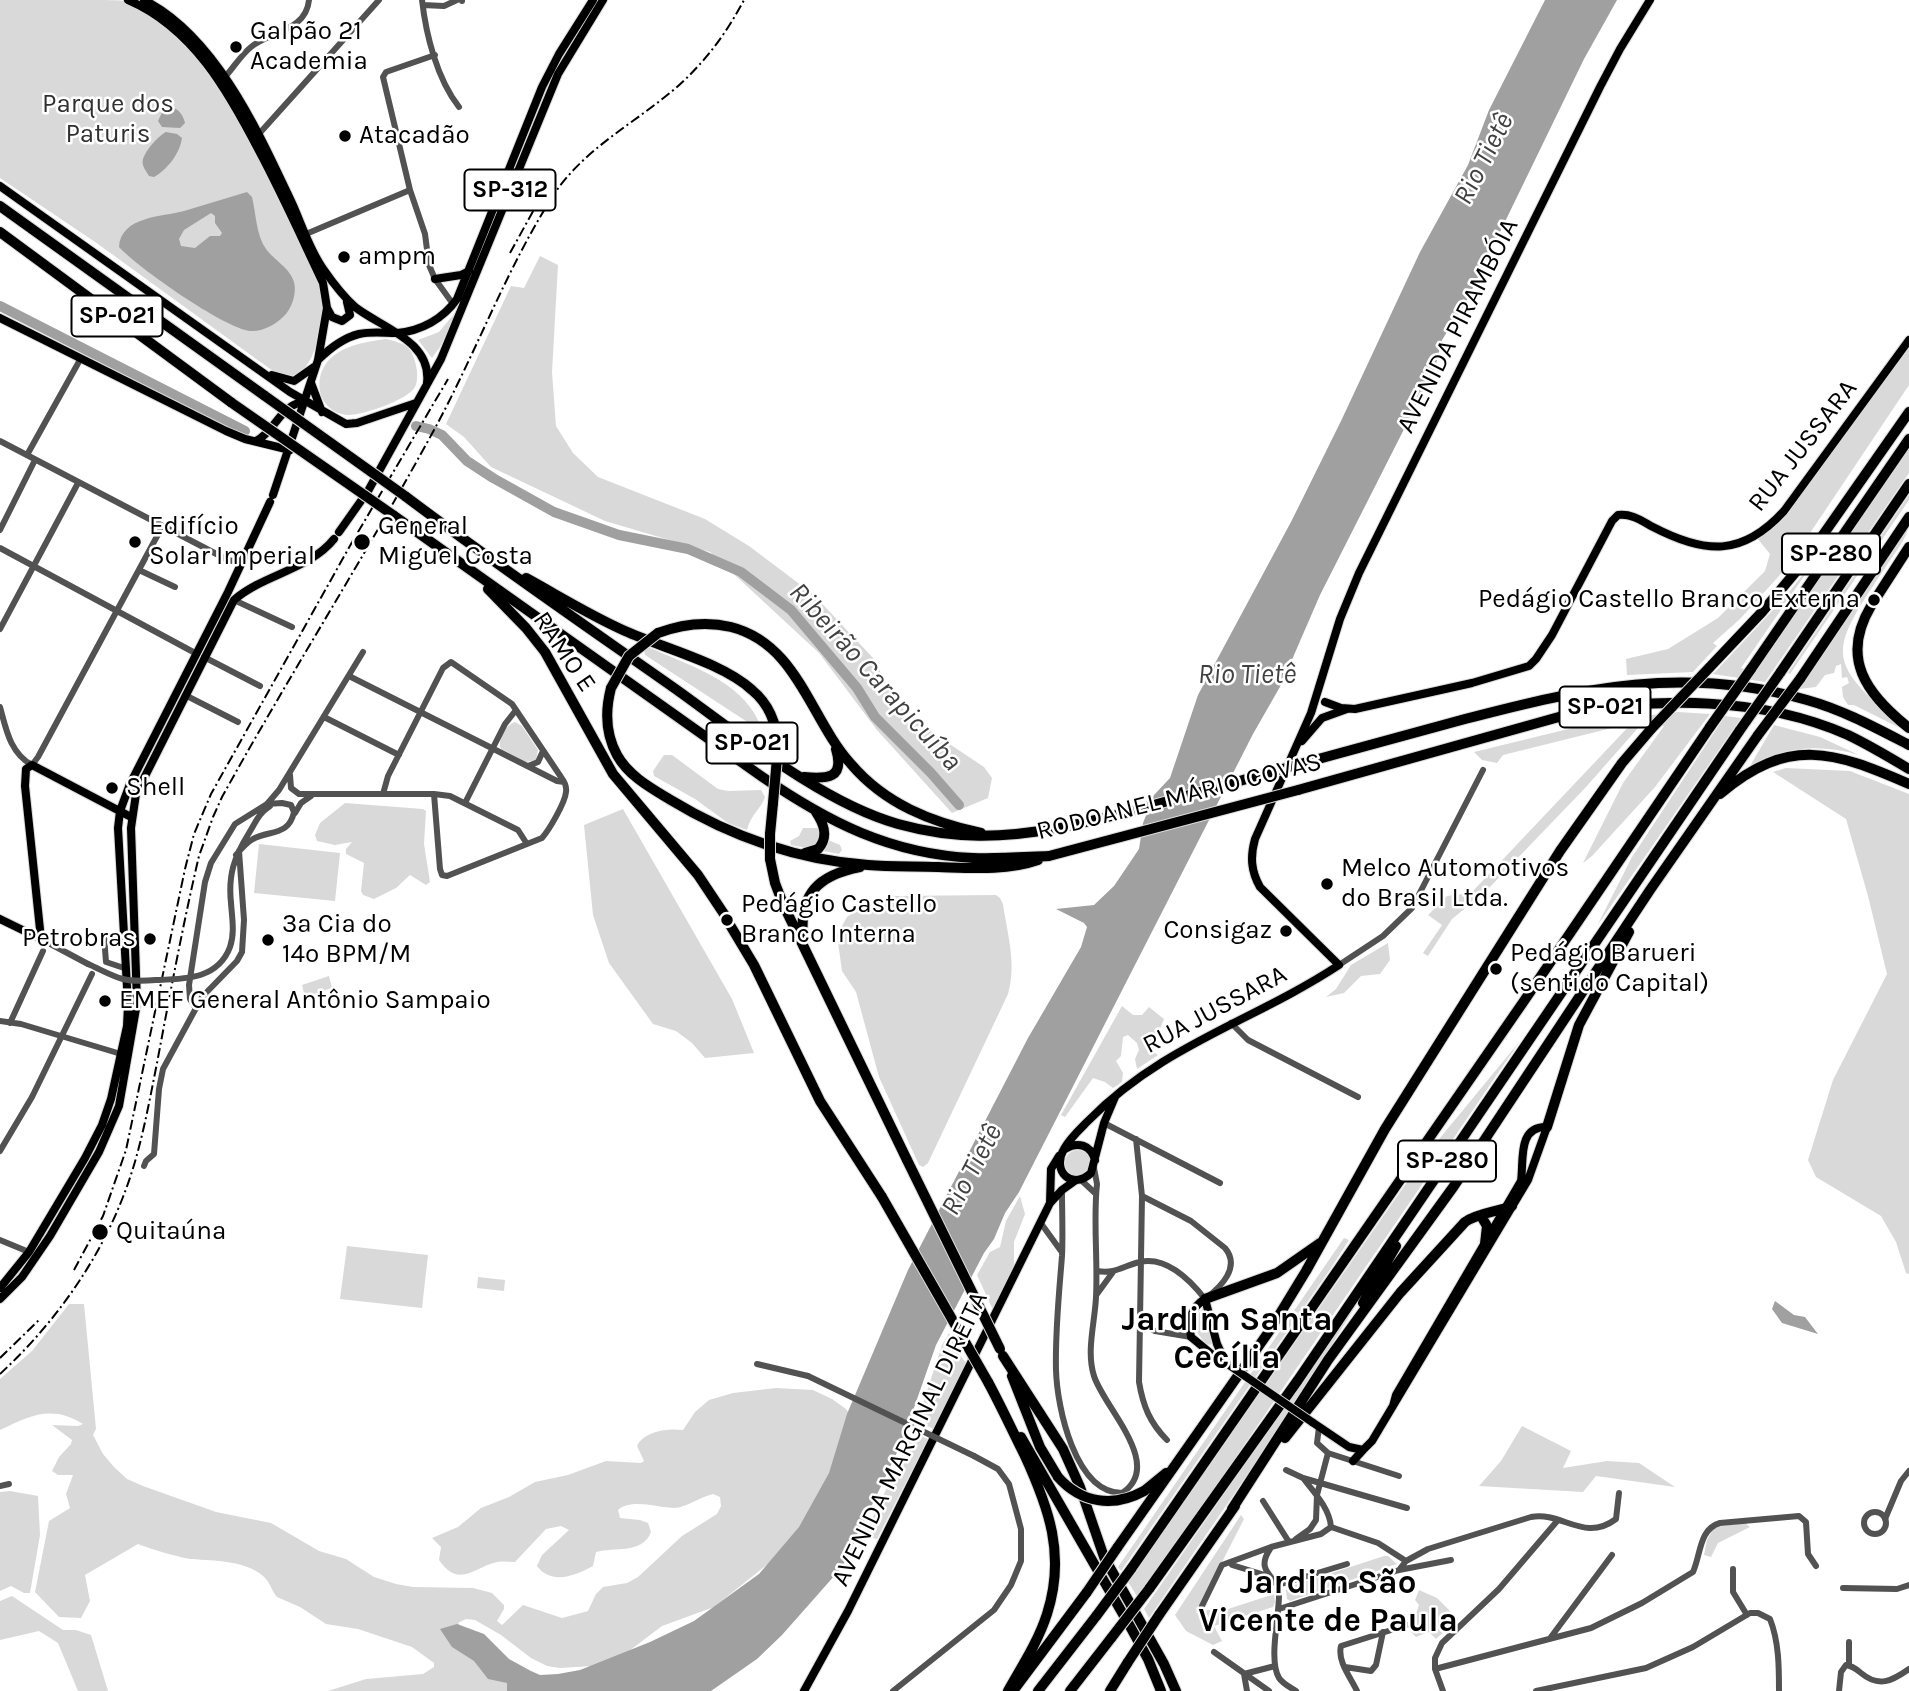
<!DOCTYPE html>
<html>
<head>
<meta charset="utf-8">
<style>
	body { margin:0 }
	canvas { display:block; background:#fff }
</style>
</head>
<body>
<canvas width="1909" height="1691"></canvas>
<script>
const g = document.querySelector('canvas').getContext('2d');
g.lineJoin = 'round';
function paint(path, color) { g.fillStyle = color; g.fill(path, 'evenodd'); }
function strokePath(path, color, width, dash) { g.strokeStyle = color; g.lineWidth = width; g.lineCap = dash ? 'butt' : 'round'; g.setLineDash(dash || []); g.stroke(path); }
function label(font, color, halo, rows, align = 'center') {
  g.font = font + ' Karla,sans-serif'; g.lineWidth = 5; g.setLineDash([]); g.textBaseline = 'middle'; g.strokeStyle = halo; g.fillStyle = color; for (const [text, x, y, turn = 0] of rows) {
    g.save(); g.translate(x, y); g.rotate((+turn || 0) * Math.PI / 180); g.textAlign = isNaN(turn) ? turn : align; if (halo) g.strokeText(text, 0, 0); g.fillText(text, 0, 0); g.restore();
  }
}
const green = new Path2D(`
	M0 0C30 0 61 0 91 0 103 0 118 0 128 1 221 37 283 204 323 288 324 310 319 375 289 376 278 376 268 367 259 361L98 244 0 178Z
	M540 256 558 265 552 372 556 426 573 453 598 477 705 519 749 546 814 595 873 658 898 705 936 735 984 767 992 778 988 798 952 813 877 730 819 653 710 552 605 521 491 467 464 437 446 424 511 286 524 288Z
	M459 308 440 347 432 358 418 340 439 332Z
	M386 339C394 341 405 343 410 350 416 359 420 378 415 387 408 400 361 416 347 415 317 412 311 376 331 358 347 344 366 342 386 339Z
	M1909 346V385L1788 566 1740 619 1713 643 1717 646 1693 672 1627 675 1626 659 1668 649 1718 618 1765 571 1770 554 1757 538 1773 528 1786 514Z
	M1909 447V473L1765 682 1713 674 1785 597 1820 553 1741 668 1755 673Z
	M1909 495V500L1790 674 1788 673Z
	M1909 526C1906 540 1893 555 1885 568 1825 657 1827 660 1906 731L1854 705H1848L1843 697 1842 687 1849 683 1847 677 1842 678 1841 664 1836 666 1834 673 1825 675 1816 687 1799 689Z
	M648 647C688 665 740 680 759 722L755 727 645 655 644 650Z
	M1678 712 1710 714 1655 787 1592 856 1583 863 1623 783 1664 726 1638 728 1586 787 1486 891 1452 919 1428 956 1423 953 1442 925 1428 915 1447 896 1471 893 1632 723 1503 755 1497 763 1482 760 1474 752 1601 721Z
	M1725 716 1741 718 1597 926 1632 857Z
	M515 722 522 726 538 750 536 760 526 762 501 749C497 739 506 725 515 722Z
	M1774 725 1820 737 1859 755C1821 744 1785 746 1750 766Z
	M664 755H672L718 789 728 791 761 790 765 797C761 809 751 814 747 830L728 823 695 799 654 776 653 771Z
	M1786 768 1850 771 1909 794V1274L1906 1273 1896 1242 1881 1216 1816 1177 1808 1160 1833 1080 1887 974 1868 896 1846 819 1773 772Z
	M345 803 423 809 426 811 424 844 430 882 426 885 410 875 396 888 374 899 363 895 361 891 364 863 346 854V849L352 842 335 845 317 841 315 835 320 823Z
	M623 809 732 999 754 1053 705 1058 692 1043 676 1031 653 1024 609 963 593 915 584 825Z
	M803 828H817L828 840 840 845 842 850 839 854 791 845 790 841 799 836Z
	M259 844 340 853 335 901 254 893Z
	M996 895 1000 898 1003 904C1007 933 1017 964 1008 994L928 1163 923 1167 919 1165 879 1077 856 992 842 971 837 935 847 917 858 909 895 896Z
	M1388 943 1390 960 1380 974 1361 976 1344 993 1326 997 1336 989 1351 965Z
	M329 976 332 988 305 997 302 985Z
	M1122 1006 1133 1015H1142L1149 1007 1164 1019 1151 1050 1158 1055 1137 1069 1135 1059 1139 1050 1137 1043 1128 1035 1123 1037 1121 1056 1116 1061 1123 1073 1122 1082 1113 1088 1105 1082 1093 1078 1065 1117 1061 1115Z
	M1520 1041 1225 1473 1137 1596 1128 1582 1412 1175 1435 1144Z
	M1065 1163a13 13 0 1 1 26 0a13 13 0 1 1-26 0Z
	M1020 1196 1025 1214 1014 1242V1265L993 1310 977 1275 990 1252 1000 1247 1006 1221Z
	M1344 1238 1349 1240 1331 1268 1121 1571 1118 1567Z
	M347 1246 428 1255 422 1308 340 1299Z
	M478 1277 505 1280 504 1291 477 1288Z
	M1365 1291 1289 1414 1149 1618 1144 1609Z
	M69 1304H84L96 1429 93 1435 103 1454 114 1467 127 1479 143 1486 216 1512 271 1523 319 1551 346 1559 374 1577 396 1584 413 1587 473 1588 492 1593 504 1605V1609L497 1621 502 1625 523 1605 562 1618 588 1611 596 1594 603 1587 627 1583 638 1577 682 1536 717 1514 721 1506 720 1497 713 1494C700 1497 687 1507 675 1508 658 1508 632 1498 618 1510L620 1518 640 1520 648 1523 651 1532C643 1554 614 1547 596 1552L593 1566C575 1576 551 1585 537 1566L542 1555 569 1530 561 1526 546 1529 515 1562C509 1562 502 1561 497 1562 474 1567 459 1589 439 1560L441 1547 432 1538 458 1527 481 1508 509 1497 535 1482 568 1475 606 1461 641 1463 644 1461 637 1446C644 1431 668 1428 683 1430L695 1412 709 1400 733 1393 776 1388 813 1390 832 1399 846 1409 849 1413 841 1452 805 1522 769 1563 714 1607 662 1626 629 1651 592 1666 560 1668 547 1666 531 1658 501 1635 475 1620 466 1619 458 1623 521 1691H328L366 1679 423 1674 434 1667V1663L412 1647 358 1629 326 1624 300 1607 277 1597C271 1590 270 1581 262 1575 242 1560 215 1561 192 1559 184 1559 147 1548 138 1544L85 1575 90 1601 81 1618 59 1617 35 1592 49 1521 70 1508 66 1494 73 1475H58L52 1471 59 1457 71 1444 72 1440 52 1425 78 1426 83 1424C52 1404 29 1416 0 1430V1379L32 1351Z
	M1204 1307 1212 1343 1210 1345 1206 1344 1195 1330 1197 1315Z
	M949 1333 957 1351 966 1363 934 1429 917 1422 942 1345Z
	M1522 1426 1571 1451 1563 1468 1607 1461 1639 1463 1675 1487 1596 1476 1583 1492 1479 1486 1501 1461Z
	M913 1432 928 1439 877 1539 862 1536 875 1513Z
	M10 1491 38 1496 40 1535 30 1593H24L11 1586 0 1591V1492Z
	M1241 1515 1244 1519 1196 1613 1208 1610 1219 1612 1274 1594 1275 1602 1273 1607 1214 1626 1222 1641 1213 1645 1186 1631 1175 1615Z
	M1745 1523 1750 1527 1718 1543 1711 1557 1704 1555 1707 1540 1713 1529 1722 1526Z
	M1384 1556H1388L1397 1564 1290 1601 1287 1599 1286 1590 1289 1587Z
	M1419 1590 1437 1598 1458 1619 1436 1639 1429 1632 1416 1637 1410 1631 1419 1605 1415 1600Z
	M12 1596 63 1630H76L91 1635 108 1691H78L58 1643 39 1631 0 1640V1601Z`);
const water = new Path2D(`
	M1545 0H1617L1584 59 1466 302 1442 340 1435 368 1320 595 1281 685 1253 734 1019 1192 1005 1213 994 1239 984 1253 936 1345 902 1442 843 1566 782 1635 757 1659 711 1691H507V1683L488 1679 474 1661 452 1647 440 1629 457 1624 484 1634 509 1659 531 1671 540 1675 558 1674 580 1670 650 1642 694 1621 759 1574 799 1527 829 1473 847 1414 908 1270 1028 1038 1081 947 1087 927 1084 923 1056 909 1094 905 1114 886 1139 849 1143 823 1154 795 1170 778 1198 695 1292 520 1341 421 1420 252 1468 165 1489 110Z
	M165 106C176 106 183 113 185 123L180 128 162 127 158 121Z
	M166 132 177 134 182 138C180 153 168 169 154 177L149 176C146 171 141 165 143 159 146 150 158 136 166 132Z
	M247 192 252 197C256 213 256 235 266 249 274 260 290 268 294 282 297 293 292 309 283 317 275 325 262 332 250 331 224 328 137 267 119 247 121 216 162 217 184 211 205 205 226 198 247 192ZM211 213 215 216V223L222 233 220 236H210L195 248 181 246 179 239 184 230Z
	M1775 1301 1794 1315 1805 1317 1818 1334 1782 1323 1772 1309Z`);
const river = new Path2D(`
	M0 306 245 431
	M416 426 429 429 442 435 467 461 493 478 554 512 619 535 688 549 741 572 791 610 857 688 875 717 931 773 959 805`);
const minor = new Path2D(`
	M422 0C426 35 437 79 459 107
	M462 0V1
	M423 5 444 6 457 0
	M435 55 386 72 383 77 410 190 425 234 429 265 435 279 453 304
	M225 77C234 67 241 55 251 47 271 31 306 31 309 0
	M258 135 379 0
	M306 234 410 190
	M0 441 228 560 237 562 244 558
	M27 455 81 358
	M0 530 35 460
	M0 548 197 654
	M139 570 175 587
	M234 600 292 627
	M0 629 78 483
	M204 657 260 686
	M349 676 557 781 564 782
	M185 695 238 722
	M0 707C6 729 10 753 32 765L38 757 162 527
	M324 717 399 755
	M528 766 538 762 543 751
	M290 775 291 788 299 794H434L450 796 518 830 527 844
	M383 794 388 776 443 668 451 662 512 704 561 777C564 781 567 786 566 792 565 803 549 830 542 838L447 876 442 875 440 869 434 794
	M465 803 505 724 516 710
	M295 813 301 803 311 796
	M236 855C241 849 246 843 253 839 270 830 289 836 294 812L291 805 282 803 267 804
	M231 903C228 875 234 857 249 833 256 822 258 814 270 806
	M104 936 106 962 127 969
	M41 939 88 964
	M1339 965 1383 936 1412 908 1483 770
	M196 1009 190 999 189 985 205 882 211 863 235 824 267 804 279 790 363 652
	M0 1021 21 1024 121 1054
	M10 1023 43 951
	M1231 1023 1248 1040 1358 1097
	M1104 1123 1220 1183
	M1136 1139 1142 1196 1139 1382C1143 1406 1150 1423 1167 1440
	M0 1151 32 1097 92 974
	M144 1166 146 1161 154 1154 159 1089 163 1069 202 997 237 961 242 952 244 920 239 851
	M1081 1180 1096 1194
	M1062 1191C1062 1213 1063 1235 1062 1256 1059 1294 1055 1332 1056 1370 1057 1407 1075 1493 1122 1493 1165 1465 1104 1408 1094 1376 1086 1351 1095 1322 1096 1297 1098 1259 1093 1221 1097 1184L1094 1168
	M1040 1222 1061 1251
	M0 1240 29 1252
	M1097 1271C1117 1274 1122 1266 1140 1262 1167 1256 1190 1280 1205 1299 1221 1287 1241 1267 1225 1248L1191 1221 1142 1196
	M1097 1294 1113 1272
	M1141 1324 1155 1331 1191 1337
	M757 1364 808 1376
	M1319 1427 1317 1443 1328 1453 1399 1476
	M1286 1470 1303 1478 1407 1508
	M0 1486 9 1484
	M1263 1501 1289 1542
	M1864 1523a11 11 0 1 1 22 0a11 11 0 1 1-22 0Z
	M1885 1519 1901 1481 1909 1471
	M1331 1527 1378 1543 1406 1561
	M1296 1539 1310 1529 1316 1520 1317 1495 1328 1453
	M1270 1549C1254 1573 1278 1576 1279 1592 1280 1614 1268 1659 1279 1678 1283 1684 1290 1687 1296 1691
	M1232 1565 1268 1576
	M1733 1569V1592L1747 1615
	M1399 1570 1406 1561 1428 1549 1531 1517C1562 1511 1584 1543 1616 1519L1619 1493
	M1278 1585 1347 1564
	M1843 1588 1897 1589 1909 1585
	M1202 1606 1222 1565 1271 1547 1321 1534 1331 1527C1330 1509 1314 1492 1303 1478
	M1279 1609 1399 1570 1451 1560
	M1551 1637 1612 1555
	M1849 1642V1664
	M1214 1652 1269 1691
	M1345 1667 1371 1671 1376 1665 1383 1632
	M1435 1669 1591 1628 1642 1603 1693 1572C1701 1554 1699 1529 1720 1523L1799 1516 1806 1522 1808 1554 1816 1566
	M893 1691 994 1610 1011 1585 1021 1561V1529L1009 1484 998 1469 974 1456
	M1247 1691 1244 1674 1275 1666
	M1357 1691C1351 1678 1337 1661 1341 1646L1407 1625
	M1443 1691 1435 1669V1658L1442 1643 1499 1589 1558 1520
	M1536 1691 1646 1668 1693 1647 1750 1613H1758L1770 1619C1779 1642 1779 1667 1779 1691
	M1839 1691 1841 1672 1846 1665C1853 1666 1856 1669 1861 1673 1879 1688 1892 1681 1909 1669`);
const major = new Path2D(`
	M128 0C193 28 228 91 259 151 282 194 302 239 323 283L327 308 318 360
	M144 0C216 36 259 133 292 203 302 225 310 251 324 270 333 283 343 296 355 307 382 328 432 341 427 383
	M0 186 290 392 346 424 357 423 416 403
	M435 279 461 275 469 271
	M327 308 332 317 342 321 350 315 347 302
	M0 318 226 431 245 439 290 450
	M272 375 294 381 314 367
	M311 383 322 412
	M256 441C277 430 280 403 306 402
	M273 495 318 360C330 348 343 338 359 334 372 331 384 333 397 333 421 331 443 319 457 299L542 87 559 54 593 0
	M339 532 368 491 441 359 558 74 603 0
	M1325 702 1341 708 1355 709 1472 683 1529 666 1536 659 1552 635 1612 521 1618 515C1631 513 1642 521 1653 527 1705 554 1742 557 1784 511L1909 340
	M1302 741 1322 718 1347 709
	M0 919 41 939
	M41 939 25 786 26 769 32 765 131 817
	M1115 1097 1104 1123 1091 1173C1072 1191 1051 1171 1064 1149 1070 1138 1079 1130 1088 1121 1162 1045 1254 1021 1339 965L1260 887C1251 871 1250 857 1255 839L1311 713 1340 619 1359 573 1600 87 1620 49 1650 0
	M1065 1149C1078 1141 1091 1145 1095 1160
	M1050 1203 1051 1169 1059 1156
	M0 1288 29 1252 85 1158 102 1125 111 1099 127 1026 128 1005 118 828 120 811 130 784 228 592 270 502
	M0 1299 22 1277 50 1236 99 1152 119 1106 137 1003 131 828 136 794 234 600C264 574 309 570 334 539
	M1226 1363 1217 1344 1205 1299C1190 1308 1188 1321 1191 1337L1214 1356 1229 1365
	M1312 1422 1349 1447 1363 1450 1372 1441 1528 1180 1547 1127C1517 1126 1524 1161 1521 1181L1396 1395 1393 1406
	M1353 1461 1363 1450
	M804 1691 848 1611 1050 1203 1062 1190 1076 1180`);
const highway = new Path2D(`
	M0 206 265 396
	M0 232 232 403
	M405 496C494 563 586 626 677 690 741 736 823 803 898 824 956 840 1002 838 1060 828
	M393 515 761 776C828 822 890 854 973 858 998 859 1024 857 1049 856
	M526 578C559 596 591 616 625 631 663 648 723 663 752 690 769 704 777 725 778 747
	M488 589 526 628 545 652 613 774 698 875 724 914
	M1878 595 1909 547
	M1871 606C1840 658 1866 694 1909 728
	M658 633C682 624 706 621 731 627 798 644 810 719 851 764 885 804 931 822 981 833
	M1709 668 1762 612 1804 562 1909 412
	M1751 669 1909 439
	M1780 673 1909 484
	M1800 679 1909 517
	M611 688C605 711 605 733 617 755 628 775 649 787 669 799 730 836 797 860 868 865 891 867 915 866 938 867 970 868 1006 871 1038 860
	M1311 761C1362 747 1414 733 1465 719 1584 688 1685 665 1807 700 1843 710 1876 728 1909 745
	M804 777C827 779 845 779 836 749
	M1298 790 1566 715C1657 696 1762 697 1848 735 1869 745 1889 757 1909 769
	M1720 794C1788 736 1834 751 1909 784
	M770 834 773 803
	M805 853 818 849C829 837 824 824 816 812
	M770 859 775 883 783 904 907 1160
	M730 925 754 965 820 1101 882 1197
	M803 938C799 893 819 875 860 867
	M1547 1127 1579 1025 1629 932
	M1481 1216 1487 1226 1485 1244
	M1205 1299 1277 1273 1320 1243
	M1363 1303 1396 1246
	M1003 1356 1063 1449 1080 1487 1104 1557 1164 1664 1176 1691
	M1012 1376 1040 1447 1058 1477
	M988 1382C1001 1406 1012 1430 1024 1454 1049 1508 1066 1555 1047 1614 1038 1642 1022 1666 1008 1691
	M1021 1437 1131 1628 1148 1659 1161 1691
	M1285 1438 1400 1293 1465 1222C1478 1213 1497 1212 1512 1206
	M1144 1491 1166 1473
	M1232 1509 1328 1360 1454 1186 1650 890 1758 735
	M1117 1548 1270 1330 1306 1271 1385 1129 1560 851 1622 763 1652 728
	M1131 1569 1524 1001 1710 727
	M1149 1589 1298 1380 1740 730
	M1159 1615 1235 1506
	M1016 1687 1087 1592
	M1038 1691 1097 1615
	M1070 1691 1112 1637
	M1110 1691 1128 1662`);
const rail = new Path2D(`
	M510 253 542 195
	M74 1270 103 1216 126 1150 185 869 194 834 211 794 351 544 448 379
	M0 1358 40 1319
	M0 1374C53 1325 97 1264 123 1197 140 1154 148 1108 157 1063 170 994 183 924 199 856L213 817 222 797C290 674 366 555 434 430 475 355 505 272 551 199 581 150 634 124 677 87 705 62 726 34 744 0`);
const minorBridge = new Path2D(`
	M88 964C100 969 111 976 123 979 134 982 145 981 156 980 186 979 218 979 230 947 235 933 232 918 231 903
	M808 1376 974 1456`);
const majorBridge = new Path2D(`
	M1229 1365 1312 1422`);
const highwayBridge = new Path2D(`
	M265 396 405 496
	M232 403 393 515
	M611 688 629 656 658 633
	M1710 727 1751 669
	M1652 728 1709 668
	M1740 730 1780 673
	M1758 735 1800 679
	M773 803 778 747
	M1060 828 1125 813 1311 761
	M770 834V859
	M1049 856 1298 790
	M907 1160 1000 1349
	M882 1197 988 1382
	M1058 1477C1081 1503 1113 1508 1144 1491
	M1087 1592 1117 1548
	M1097 1615 1131 1569
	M1112 1637 1149 1589
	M1128 1662 1159 1615`);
const markers = [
	[236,47,7,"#000"],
	[345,136,7,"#000"],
	[344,257,7,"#000"],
	[135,542,7,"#000"],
	[362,542,9,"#000"],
	[1874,600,7,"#000"],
	[112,788,7,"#000"],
	[1327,884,7,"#000"],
	[727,920,7,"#000"],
	[1286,931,7,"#000"],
	[150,939,7,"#000"],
	[268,940,7,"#000"],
	[1496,969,7,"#000"],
	[105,1001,7,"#000"],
	[100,1232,9,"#000"]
];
const shields = [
	[510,190,91],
	[117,316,91],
	[1831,554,98],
	[1605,707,91],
	[752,743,91],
	[1447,1161,98]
];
const shieldNames = [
	["SP-312",510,190],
	["SP-021",117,316],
	["SP-280",1831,554],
	["SP-021",1605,707],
	["SP-021",752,743],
	["SP-280",1447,1161]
];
const poiNames = [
	["Galpão 21",250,32],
	["Academia",250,62],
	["Atacadão",359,136],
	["ampm",358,257],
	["Edifício",149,527],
	["Solar Imperial",149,557],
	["General",378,527],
	["Miguel Costa",378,557],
	["Pedágio Castello Branco Externa",1860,600,"right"],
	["Shell",126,788],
	["Melco Automotivos",1341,869],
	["do Brasil Ltda.",1341,899],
	["Pedágio Castello",741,905],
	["Branco Interna",741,935],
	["3ª Cia do",282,925],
	["14º BPM/M",282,955],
	["Consigaz",1272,931,"right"],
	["Petrobras",136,939,"right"],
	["Pedágio Barueri",1510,954],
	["(sentido Capital)",1510,984],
	["EMEF General Antônio Sampaio",119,1001],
	["Quitaúna",116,1232]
];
const parkNames = [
	["Parque dos",108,105],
	["Paturis",108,135]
];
const streetNames = [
	["AVENIDA PIRAMBÓIA",1458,326,-63],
	["RUA JUSSARA",1803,446,-52],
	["RAMO E",564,652,56],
	["RODOANEL MÁRIO COVAS",1179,797,-14],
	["RUA JUSSARA",1215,1010,-28],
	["AVENIDA MARGINAL DIREITA",910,1439,-64]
];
const waterNames = [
	["Rio Tietê",1484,159,-63],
	["Rio Tietê",1247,675],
	["Ribeirão Carapicuíba",875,677,48],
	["Rio Tietê",972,1170,-62]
];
const districtNames = [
	["Jardim Santa",1227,1321],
	["Cecília",1227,1359],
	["Jardim São",1328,1584],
	["Vicente de Paula",1328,1622]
];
paint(green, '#d9d9d9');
paint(water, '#a0a0a0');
strokePath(river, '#a0a0a0', 10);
strokePath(major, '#dbdbdb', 10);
strokePath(highway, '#dbdbdb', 12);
strokePath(minor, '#525252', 6);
strokePath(major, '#000', 8);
strokePath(highway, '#000', 10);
strokePath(rail, '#000', 2, [10, 3.5, 2, 3.5]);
strokePath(majorBridge, '#dbdbdb', 10, []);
strokePath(highwayBridge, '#dbdbdb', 12, []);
strokePath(minorBridge, '#525252', 6);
strokePath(majorBridge, '#000', 8);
strokePath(highwayBridge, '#000', 10);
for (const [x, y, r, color] of markers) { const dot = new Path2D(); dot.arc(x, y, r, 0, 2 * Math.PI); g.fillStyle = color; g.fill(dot); strokePath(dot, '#fff', 2.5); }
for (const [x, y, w] of shields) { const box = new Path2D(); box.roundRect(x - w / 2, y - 20.5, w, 41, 5); g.fillStyle = '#fff'; g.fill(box); strokePath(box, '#000', 2); }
label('bold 24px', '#000', null, shieldNames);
label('26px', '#000', '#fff', poiNames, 'left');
label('26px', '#303030', '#fff', parkNames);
label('26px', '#000', '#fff', streetNames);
label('italic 28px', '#414141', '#fff', waterNames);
label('bold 33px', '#000', '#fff', districtNames);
</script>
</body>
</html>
